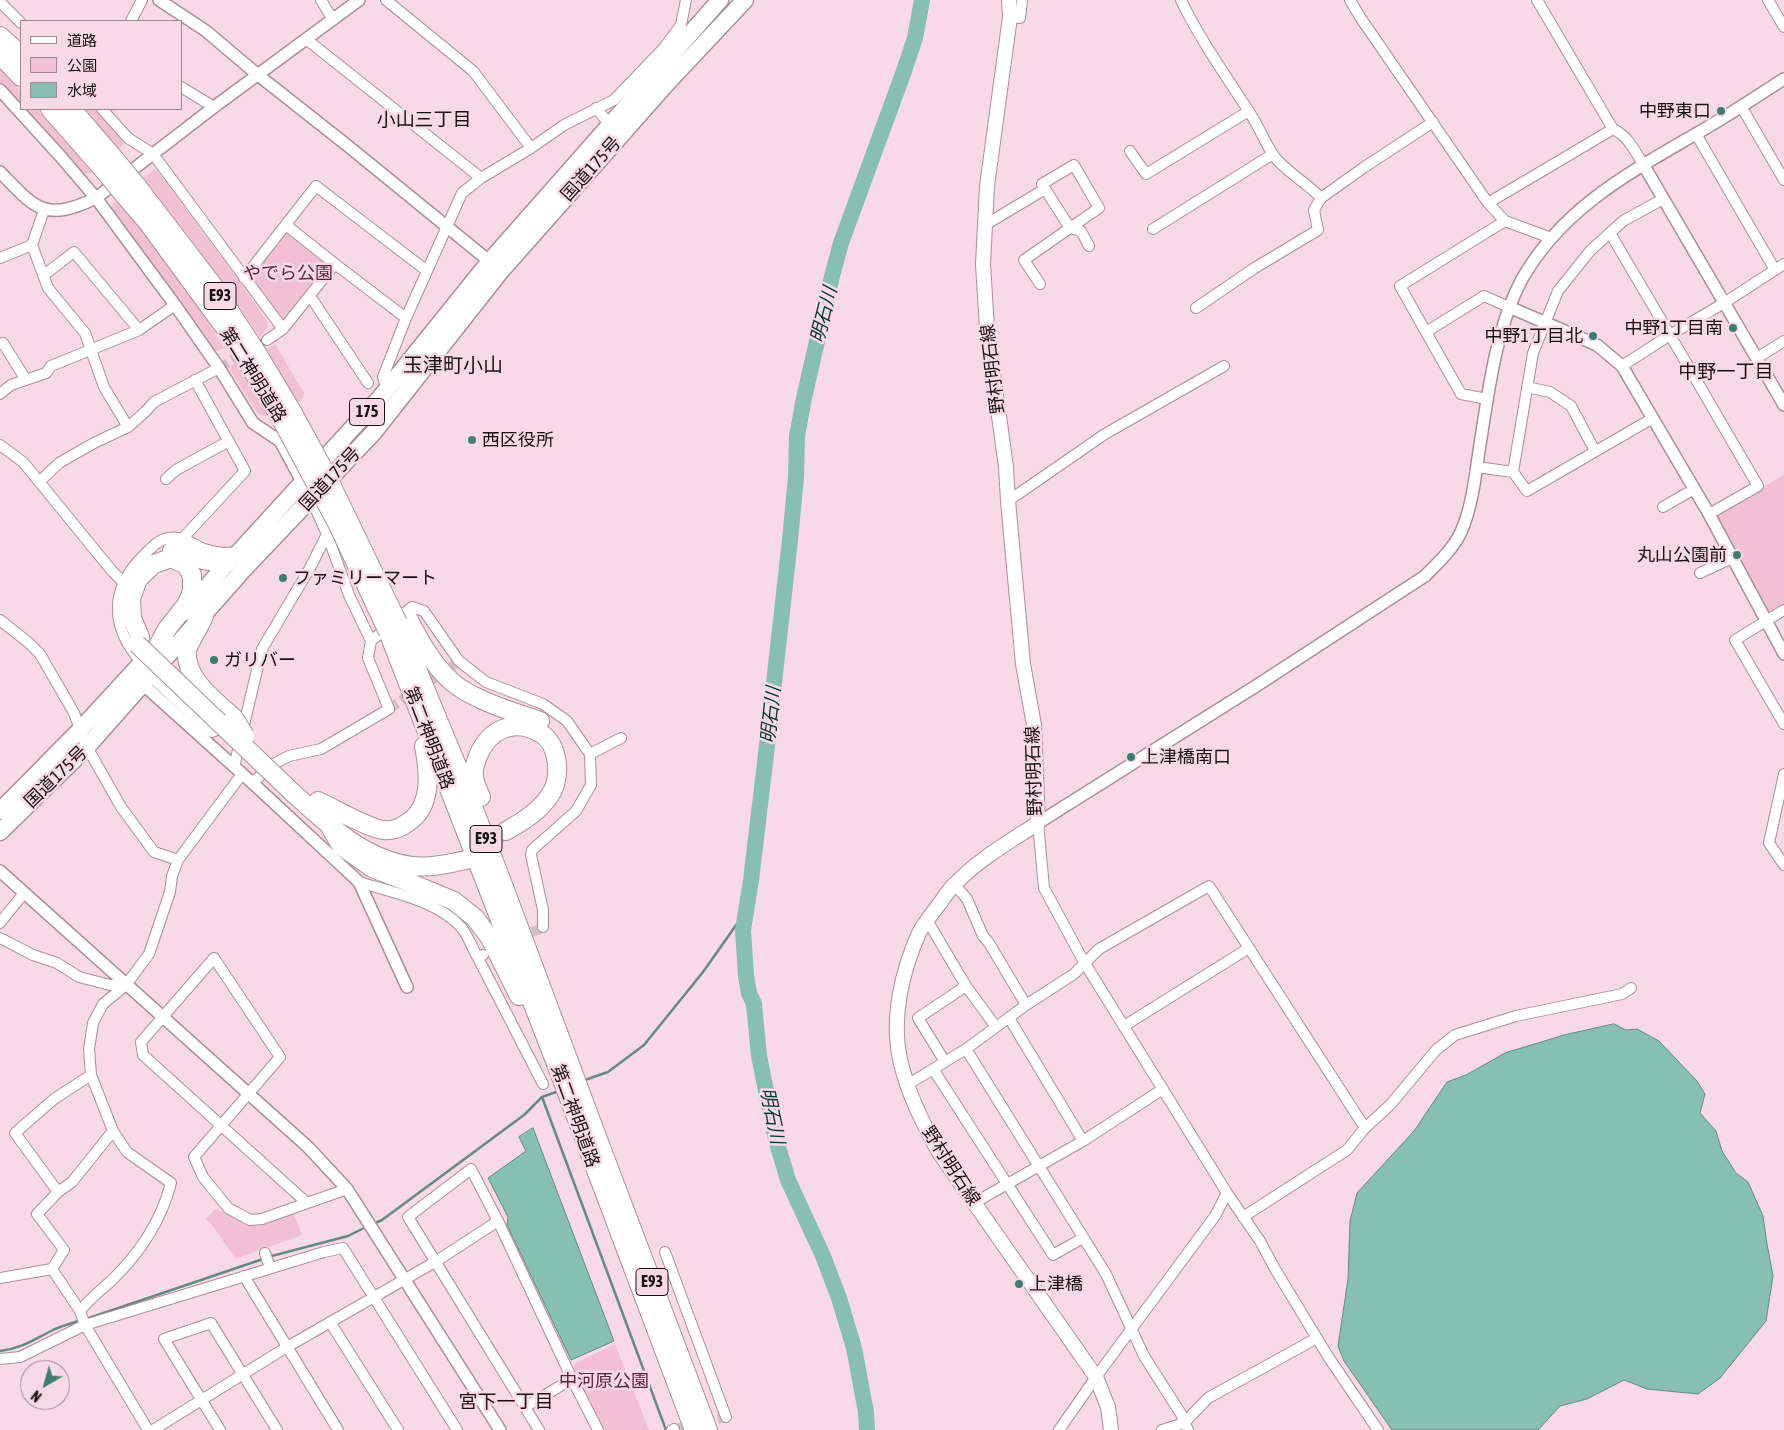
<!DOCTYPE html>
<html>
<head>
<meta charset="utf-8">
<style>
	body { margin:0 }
	#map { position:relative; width:1784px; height:1430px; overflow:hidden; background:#f7dae5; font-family:"Asap Condensed","Noto Sans JP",sans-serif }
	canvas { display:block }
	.legend { position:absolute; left:20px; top:20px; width:162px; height:90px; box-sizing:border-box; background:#f7dae5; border:1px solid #9f8991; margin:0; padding:6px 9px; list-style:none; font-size:15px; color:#1a1014 }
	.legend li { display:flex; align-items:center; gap:10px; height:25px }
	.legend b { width:25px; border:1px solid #9f8991 }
	.north { position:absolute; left:20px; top:1360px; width:50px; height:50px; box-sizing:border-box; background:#f7dae5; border:1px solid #9f8991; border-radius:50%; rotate:218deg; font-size:14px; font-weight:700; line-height:20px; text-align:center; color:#1a1014 }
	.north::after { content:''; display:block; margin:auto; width:18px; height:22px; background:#3c7e70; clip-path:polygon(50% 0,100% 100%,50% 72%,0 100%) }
</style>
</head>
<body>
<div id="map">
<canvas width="1784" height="1430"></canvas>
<ul class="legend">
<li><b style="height:6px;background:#fff"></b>道路</li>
<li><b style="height:14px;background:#f1c0d3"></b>公園</li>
<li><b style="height:14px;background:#87bfb1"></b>水域</li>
</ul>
<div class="north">N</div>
</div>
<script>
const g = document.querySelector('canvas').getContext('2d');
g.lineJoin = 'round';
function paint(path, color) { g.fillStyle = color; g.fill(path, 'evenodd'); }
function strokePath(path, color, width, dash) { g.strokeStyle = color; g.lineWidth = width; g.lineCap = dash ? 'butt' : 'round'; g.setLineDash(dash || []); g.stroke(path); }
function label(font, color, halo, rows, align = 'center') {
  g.font = font + ' "Asap Condensed","Noto Sans JP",sans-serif'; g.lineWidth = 5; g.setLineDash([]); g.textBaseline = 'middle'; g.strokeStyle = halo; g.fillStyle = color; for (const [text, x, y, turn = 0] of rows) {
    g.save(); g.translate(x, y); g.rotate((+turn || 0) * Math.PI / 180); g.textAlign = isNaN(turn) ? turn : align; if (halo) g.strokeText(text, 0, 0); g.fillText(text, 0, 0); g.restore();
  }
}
const green = new Path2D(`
	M0 68 21 91V108L0 84Z
	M22 109H38L94 173 81 174Z
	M85 109H97L125 142 119 149Z
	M156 169 232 271 267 321 268 327 260 337 197 248 143 178Z
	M118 201C156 248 192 296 224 348L218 351 212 349 111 208 113 203Z
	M293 233 327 261V267L285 320 281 321 249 278 284 234Z
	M275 344 304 393 302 399 297 403 267 349Z
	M235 363 271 415 264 416 258 414 230 370 231 366Z
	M1784 475V607L1770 615 1716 515Z
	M215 1209 255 1226 293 1212 302 1235 236 1259 212 1225 206 1219Z
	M615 1344 649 1430H602L573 1370 574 1364Z`);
const water = new Path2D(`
	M1614 1024 1626 1030 1637 1029 1659 1041 1697 1081 1705 1094 1700 1113 1716 1131 1722 1151 1736 1173 1748 1182 1763 1216 1767 1244 1773 1276 1766 1321 1720 1378 1698 1394 1647 1389 1624 1380 1587 1399 1560 1406 1538 1430H1392L1344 1361 1338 1346 1348 1279 1350 1221 1357 1193 1414 1131 1447 1082 1466 1075 1505 1053 1564 1035Z
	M533 1128 614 1341 571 1360 507 1225 508 1217 488 1178 526 1151 519 1137Z`);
const stream = new Path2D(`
	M582 1081 608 1072 644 1045 703 972 746 911
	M542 1097 666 1430
	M373 1224 382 1220 524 1115 542 1097 559 1091
	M268 1257 348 1236 368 1226
	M86 1319 263 1259
	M0 1351C20 1349 33 1340 51 1331 60 1326 71 1324 81 1320`);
const river = new Path2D(`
	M867 1430 866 1412 854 1348 839 1298 823 1256 788 1180 776 1140 759 1056 754 1004 749 993 746 976 743 930 751 880 765 763 790 540 796 477 797 436 804 398 831 280 841 243 904 71 915 38 922 0`);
const minorTunnel = new Path2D(`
	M219 368 267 340
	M389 709 459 661
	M518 939 543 927
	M674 1429 726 1417`);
const motorwayTunnel = new Path2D(`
	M462 849 506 831`);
const minor = new Path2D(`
	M321 0 333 20
	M386 0 473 71 531 148
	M1181 0C1200 40 1227 77 1251 115 1259 127 1265 142 1273 155 1287 173 1306 182 1321 198L1363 168 1433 122
	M1350 0 1360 17 1488 203 1505 221 1551 238
	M1537 0 1613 129C1628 136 1634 150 1643 164
	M1768 0 1784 27
	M0 2 21 23
	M1010 17 1020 18 1022 0
	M131 21 142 0
	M306 39 481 178
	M181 87 214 107
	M1741 106 1784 180
	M596 108 610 125
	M102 109 128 138 153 154 283 329
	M1696 134 1775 270
	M1130 151 1146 174 1249 111
	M1488 203 1613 129
	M44 210 32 245 48 288 85 333 104 387 128 427
	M286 225 335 264
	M985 225 1045 189 1042 184 1074 165 1099 208 1070 228 1045 189
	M1153 229 1273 154
	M1610 233 1670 335 1622 366
	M0 258 32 245
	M44 275 74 252 139 330
	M244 278 316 186 427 271
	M1040 284 1024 260 1070 228 1081 231 1089 246
	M310 296 368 383
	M1196 308 1253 269 1318 230 1314 210 1321 198
	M1426 332 1484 296 1509 307
	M267 340 283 329 335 264 406 318 462 193 481 178 531 148 564 125 614 100 663 49 681 25 686 0
	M0 344 3 343 26 380
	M1757 358 1784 341
	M1527 387 1550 392 1571 406 1595 451
	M387 390 383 377 406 318
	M0 394 11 385 46 373 51 366 139 330 175 305
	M1487 399 1461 394 1400 286 1505 221
	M0 445 23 462 112 571 123 582
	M1477 467 1513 472 1527 491 1653 418
	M1513 472 1533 353 1558 291 1590 251 1623 221 1663 199
	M166 479 176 470 229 441
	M39 482 59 463 94 443 128 427 145 412 154 402 219 368
	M311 499 327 534 349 595 371 641 390 625
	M1008 501 1105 434 1224 366
	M1663 507 1694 489
	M1709 514 1758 486 1670 335 1724 303 1784 264
	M183 538 245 471 195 380
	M1700 573 1732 558
	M1784 610 1735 640 1784 724
	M401 616 412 607 424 611 459 661 486 682 543 704 567 721 590 754
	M0 620 29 643 40 654 74 713 87 747 121 807 154 852 178 860
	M142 663C110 627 109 589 144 555 151 548 158 540 168 538 183 535 192 544 204 549 216 553 226 554 238 552
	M234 767 262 649 310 568 327 534
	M1784 774 1769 843 1784 865
	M252 783 272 765 289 756 321 749 389 709 368 658 371 641
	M1038 823 1044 888 1084 962 1227 1193 1260 1241 1275 1269 1329 1358 1378 1430
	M359 882C391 892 438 901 461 927 468 935 472 948 478 958L483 955
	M954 884 967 899 983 936 989 943 1026 1005
	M927 920 966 986 996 1027
	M0 923 24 893
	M543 927V910L531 855 532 850 576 811 591 785 590 754 621 738
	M0 938 33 955 57 963 79 977 110 985H126
	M478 958 543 1084
	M1009 1018 1083 1141
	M1124 1026 1249 948
	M966 1049 1106 1274 1144 1356 1181 1414 1188 1430
	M945 1062 918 1018 966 986
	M933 1069 1053 1255 1083 1238
	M907 1085 966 1049 1026 1005 1074 974 1099 949 1209 886 1365 1128 1390 1105 1436 1050 1455 1035 1516 1016 1622 994 1631 988
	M58 1192 15 1133 54 1099 91 1075
	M307 1203 143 1055 141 1042 214 958 280 1057 194 1157 203 1177 228 1208 250 1220 262 1219 347 1189
	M974 1203 1083 1141 1163 1089
	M1243 1217 1347 1150 1365 1128
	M498 1221 471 1169 408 1217 539 1430
	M665 1252 726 1417
	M265 1253 270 1268
	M52 1269 64 1250 37 1214 58 1192 72 1182 113 1131
	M244 1276 338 1430
	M0 1278 52 1269 80 1311 85 1325 148 1430
	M80 1311C89 1299 100 1291 111 1281 139 1254 161 1222 171 1183L127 1152 113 1131 91 1075 89 1049 93 1023 103 1004 126 985 149 954 170 892 172 876 178 860 242 774
	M330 1322 398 1430
	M0 1359 20 1357 85 1325 324 1252 343 1248 457 1430
	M572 1379 598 1430
	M153 1430 287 1347 435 1262 498 1221 572 1379 525 1407
	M220 1430 164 1339 211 1323 277 1430
	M672 1430 674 1429
	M1059 1430 1096 1377 1215 1216 1227 1193
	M1162 1430 1184 1423 1208 1398 1317 1338`);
const tertiary = new Path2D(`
	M159 0 206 31 258 75 348 146 494 265
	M0 90 61 157 96 198 175 305 219 368 253 423 280 441 306 489
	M1643 164 1784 405
	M0 172C35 208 44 223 96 198L214 107 359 0
	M1509 307 1597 345 1622 366 1709 514 1784 654
	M138 680 258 788 359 882 407 987
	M1038 823 1256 686 1425 576C1438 563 1453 549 1461 532 1472 507 1475 478 1479 451 1488 395 1495 330 1522 279 1562 209 1627 174 1694 135 1725 118 1754 98 1784 79
	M0 871 308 1147 347 1189 500 1430`);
const secondary = new Path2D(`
	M1009 0 1010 17 987 186 983 264 987 329 1006 467 1008 501 1023 664 1034 725 1038 823C1009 842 979 859 955 884 949 889 945 896 941 902 933 912 925 922 919 933 902 971 891 1018 900 1059 907 1092 922 1121 938 1151L1096 1377 1108 1407 1111 1430`);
const trunk = new Path2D(`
	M186 612 227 563 239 552 379 399 490 261 720 0
	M0 811 80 730 150 654
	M0 832 87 747 243 570 373 433 500 272 668 82 745 0`);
const motorway = new Path2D(`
	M0 36 21 55
	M0 55 21 77
	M50 109 101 167
	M72 109 114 158
	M137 186 212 284 257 353 293 413
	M124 195 148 223 236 343 280 417
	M172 551 179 550 203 560 227 563
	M204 616C202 622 187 647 187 650 184 679 216 701 234 718
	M407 616C419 640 432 664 452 682 473 700 514 712 540 721
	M398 623 460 773 504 887 596 1134 708 1430
	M388 632 555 1061 694 1430
	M140 637 132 618 131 599 138 579 154 564 171 558 186 565 192 575V592L186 605 167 629 159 644
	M142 663 212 728
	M292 792C326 823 364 860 412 866 430 868 448 864 466 860
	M481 797C478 790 474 782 474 775 473 769 476 761 478 756 489 729 514 718 540 733 559 743 562 778 550 795 540 811 522 822 506 831
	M318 801C337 810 359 823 378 829 388 832 399 829 407 823 433 807 429 772 424 746
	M329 825 341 846 372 868 406 881 454 901 475 918 490 938 519 996`);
const motorwayBridge = new Path2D(`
	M114 158 137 186
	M101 167 124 195
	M293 413 325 472 398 623
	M280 417 338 525 388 632
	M137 644 292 792
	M234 718 245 736`);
const markers = [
	[1721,111,5,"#3c7e70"],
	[1733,328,5,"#3c7e70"],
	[1593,336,5,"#3c7e70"],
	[472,440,5,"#3c7e70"],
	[1737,555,5,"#3c7e70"],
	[283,578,5,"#3c7e70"],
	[214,660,5,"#3c7e70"],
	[1131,757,5,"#3c7e70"],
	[1019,1284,5,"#3c7e70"]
];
const shields = [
	[220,296,32],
	[367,412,35],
	[486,839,32],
	[652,1282,32]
];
const shieldNames = [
	["E93",220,296],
	["175",367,412],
	["E93",486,839],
	["E93",652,1282]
];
const poiNames = [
	["中野東口",1711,111,"right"],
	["中野1丁目南",1723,328,"right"],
	["中野1丁目北",1583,336,"right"],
	["西区役所",482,440],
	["丸山公園前",1727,555,"right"],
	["ファミリーマート",293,578],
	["ガリバー",224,660],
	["上津橋南口",1141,757],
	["上津橋",1029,1284]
];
const streetNames = [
	["国道175号",591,169,-48],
	["野村明石線",993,369,-97],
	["第二神明道路",253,375,58],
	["国道175号",330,479,-47],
	["第二神明道路",429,738,69],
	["野村明石線",1034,771,-92],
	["国道175号",56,777,-44],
	["第二神明道路",575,1116,70],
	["野村明石線",951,1166,57]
];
const parkNames = [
	["やでら公園",288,273],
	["中河原公園",604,1381]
];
const neighbourhoodNames = [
	["小山三丁目",424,120],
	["中野一丁目",1726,372],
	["宮下一丁目",506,1402]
];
const waterNames = [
	["明石川",824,315,-76],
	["明石川",771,715,-84],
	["明石川",772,1116,78]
];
const quarterNames = [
	["玉津町小山",453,366]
];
paint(green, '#f1c0d3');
paint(water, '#87bfb1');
strokePath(water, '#668a82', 1);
strokePath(stream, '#668a82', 2.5);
strokePath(river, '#87bfb1', 16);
strokePath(minorTunnel, '#d6bcc6', 10, [10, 5]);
strokePath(motorwayTunnel, '#d6bcc6', 18, [18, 9]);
strokePath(minor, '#aa8f9a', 12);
strokePath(tertiary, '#aa8f9a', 14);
strokePath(secondary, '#aa8f9a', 16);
strokePath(trunk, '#aa8f9a', 19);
strokePath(motorway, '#aa8f9a', 20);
strokePath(minor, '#fff', 10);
strokePath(tertiary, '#fff', 11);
strokePath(secondary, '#fff', 14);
strokePath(trunk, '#fff', 16);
strokePath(motorway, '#fff', 18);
strokePath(motorwayBridge, '#aa8f9a', 20, []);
strokePath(motorwayBridge, '#fff', 18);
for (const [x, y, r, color] of markers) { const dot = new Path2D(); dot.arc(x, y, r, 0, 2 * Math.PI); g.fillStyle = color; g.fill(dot); strokePath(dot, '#f7dae5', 2); }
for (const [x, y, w] of shields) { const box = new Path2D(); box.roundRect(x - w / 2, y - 13.5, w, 27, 4); g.fillStyle = '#f7dae5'; g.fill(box); strokePath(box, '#1a1014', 1); }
label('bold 16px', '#1a1014', null, shieldNames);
label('18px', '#1a1014', '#f7dae5', poiNames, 'left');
label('18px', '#1a1014', '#f7dae5', streetNames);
label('18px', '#591f3b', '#f7dae5', parkNames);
label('19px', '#1a1014', '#f7dae5', neighbourhoodNames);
label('italic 19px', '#03392f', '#f7dae5', waterNames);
label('20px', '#1a1014', '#f7dae5', quarterNames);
</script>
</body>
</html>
